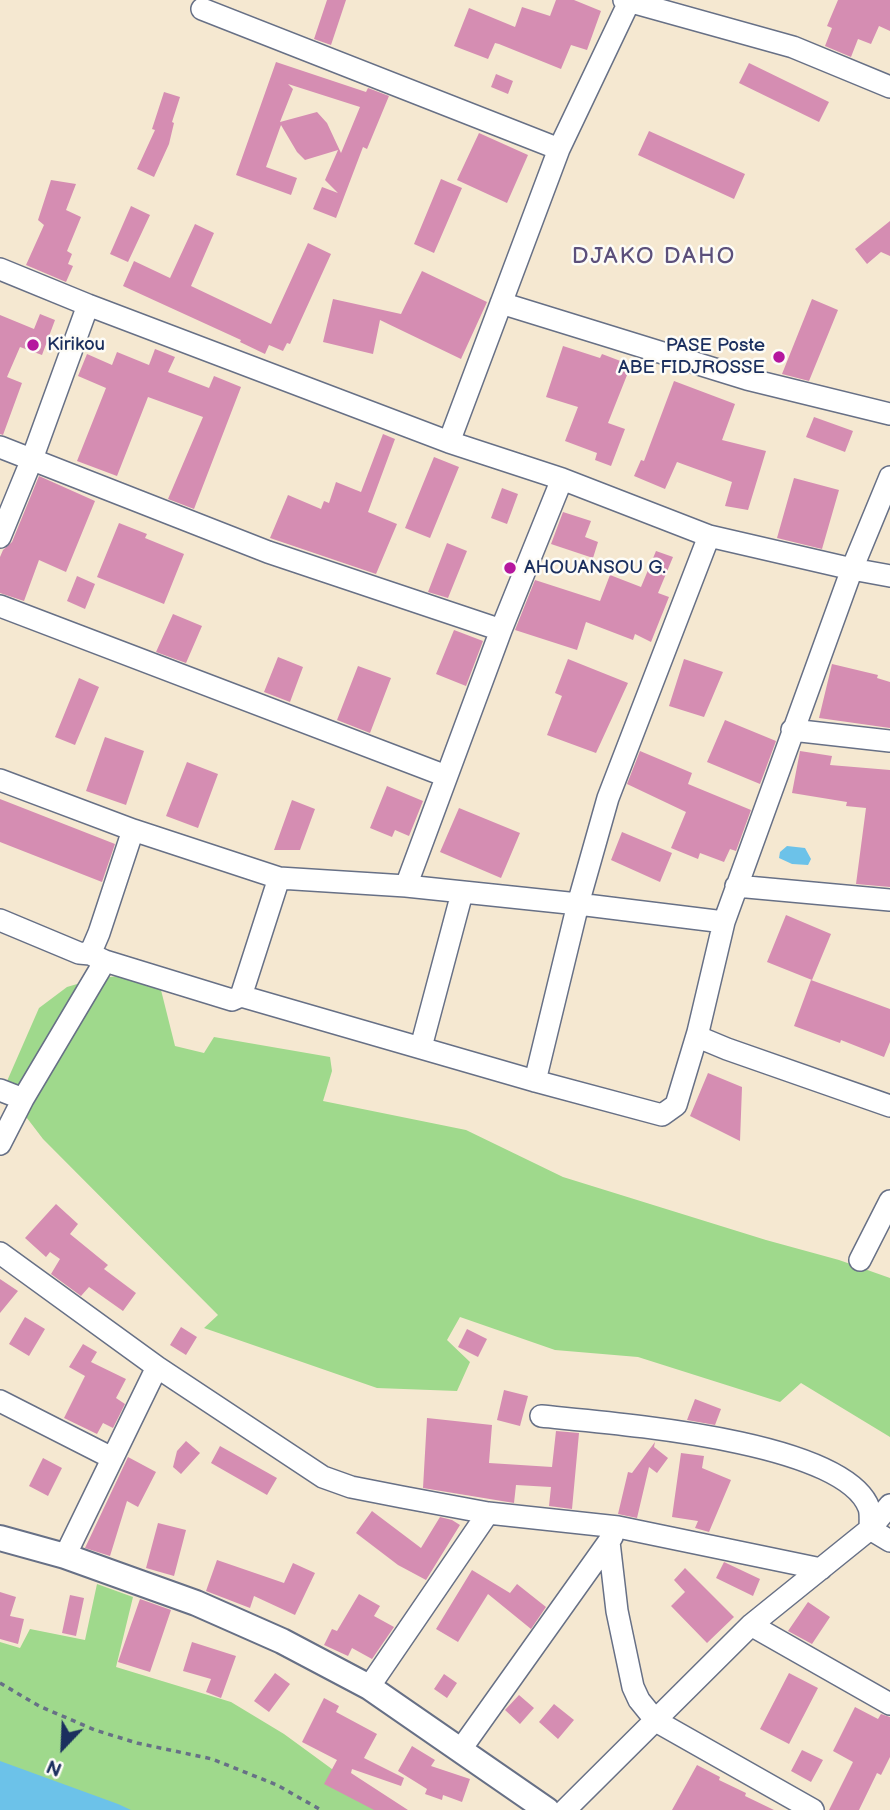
<!DOCTYPE html>
<html>
<head>
<meta charset="utf-8">
<style>
	body { margin:0 }
	#map { position:relative; width:890px; height:1810px; overflow:hidden; background:#f5e8d1; font-family:"Balsamiq Sans",sans-serif }
	canvas { display:block }
	.north { position:absolute; left:28px; top:1712px; width:70px; height:70px; -webkit-text-stroke:5px #fdfcf7; paint-order:stroke; rotate:203deg; font-size:19px; font-weight:700; line-height:28px; text-align:center; color:#1b2f5e }
	.north::after { content:''; display:block; margin:auto; width:24px; height:32px; background:#1b2f5e; clip-path:polygon(50% 0,100% 100%,50% 72%,0 100%) }
</style>
</head>
<body>
<div id="map">
<canvas width="890" height="1810"></canvas>
<div class="north">N</div>
</div>
<script>
const g = document.querySelector('canvas').getContext('2d');
g.lineJoin = 'round';
function paint(path, color) { g.fillStyle = color; g.fill(path, 'evenodd'); }
function strokePath(path, color, width, dash) { g.strokeStyle = color; g.lineWidth = width; g.lineCap = dash ? 'butt' : 'round'; g.setLineDash(dash || []); g.stroke(path); }
function label(font, color, halo, rows, align = 'center') {
  g.font = font + ' "Balsamiq Sans",sans-serif'; g.lineWidth = 5; g.setLineDash([]); g.textBaseline = 'middle'; g.strokeStyle = halo; g.fillStyle = color; for (const [text, x, y, turn = 0] of rows) {
    g.save(); g.translate(x, y); g.rotate((+turn || 0) * Math.PI / 180); g.textAlign = isNaN(turn) ? turn : align; if (halo) g.strokeText(text, 0, 0); g.fillText(text, 0, 0); g.restore();
  }
}
const green = new Path2D(`
	M118 976 160 986 175 1046 204 1053 214 1037 330 1057 332 1071 323 1101 466 1130 563 1177 766 1240 839 1260 890 1278V1437L801 1383 780 1402 638 1357 555 1350 460 1317 447 1340 470 1362 457 1391 377 1388 204 1328 218 1315 43 1139 4 1088 39 1008 67 987 94 979Z
	M97 1584 133 1597 116 1667 231 1702 284 1734 388 1810H0V1642L20 1648 30 1629 85 1640Z`);
const water = new Path2D(`
	M787 846 805 848 811 859 808 865 792 864 779 858 780 852Z
	M0 1761 118 1804 131 1810H0Z`);
const building = new Path2D(`
	M327 0H346L331 45 314 39Z
	M556 0H574L601 11 587 50 571 45 561 69 499 44 495 43 488 59 454 46 469 8 515 27 522 7 550 16Z
	M838 0H890V31L879 26 871 44 858 39 851 57 825 46 832 28 827 26Z
	M276 62 366 92 368 88 389 96 367 149 363 147 336 218 313 209 322 187 338 193 325 180 338 150 305 160 297 152 281 125 266 167 297 178 291 195 236 175ZM288 84 360 107 341 153 327 123 317 112 280 122 293 89Z
	M749 63 829 102 819 122 739 83Z
	M496 74 513 81 508 94 491 87Z
	M164 92 180 97 172 122 174 123 169 144 154 177 137 169 155 130 152 129Z
	M649 131 745 174 734 199 638 155Z
	M479 133 528 155 507 203 457 180Z
	M441 179 462 188 434 253 414 244Z
	M51 180 76 184 66 210 81 217 67 251 72 254 68 264 73 266 66 282 26 265 44 225 38 220Z
	M131 206 150 215 128 262 110 254Z
	M890 221V256L881 252 867 264 855 249Z
	M195 224 214 233 191 286 271 324 308 243 331 254 290 344 287 343 283 351 269 345 265 354 240 342 241 340 123 286 134 261 170 278Z
	M422 271 487 302 461 359 380 320 373 354 323 342 333 299 401 314Z
	M812 299 838 310 809 381 782 374Z
	M40 314 55 320 42 355 20 347 7 377 22 383 3 435 0 434V315L34 329Z
	M563 346 600 358 602 354 631 365 608 423 625 429 611 466 595 460 597 453 565 441 578 407 546 397Z
	M155 349 175 357 168 372 209 388 214 376 241 387 194 509 168 499 203 417 148 397 117 476 77 461 106 388 78 376 87 354 112 365 117 352 149 365Z
	M674 381 735 404 722 440 766 451 748 510 725 506 732 482 677 462 665 489 634 476 641 460 644 461Z
	M814 417 853 431 845 452 806 437Z
	M383 434 395 439 368 512 397 524 376 574 270 538 288 495 321 509 324 501 329 503 336 482 361 492Z
	M434 457 459 467 430 538 405 528Z
	M39 476 95 501 66 572 39 560 24 601 0 593V557L3 550 12 542Z
	M794 478 839 490 822 549 777 538Z
	M502 488 518 494 507 524 491 518Z
	M563 512 591 521 585 537 598 542 593 558 551 544Z
	M119 523 147 534 145 538 184 554 164 604 97 577Z
	M447 543 467 551 448 598 428 592Z
	M656 551 673 557 658 593 669 597 651 642 635 634 633 640 586 622 577 650 515 630 535 580 600 601 610 575 641 587Z
	M77 576 95 584 85 609 67 601Z
	M173 614 202 626 186 663 156 652Z
	M454 630 483 641 466 686 436 674Z
	M278 657 303 667 290 702 264 692Z
	M568 659 628 683 596 753 547 735 562 696 555 693Z
	M684 659 723 672 704 717 669 706Z
	M832 664 878 675 877 678 890 682V728L819 718Z
	M358 666 391 678 370 733 337 720Z
	M79 678 99 687 75 745 55 737Z
	M725 720 776 741 760 784 707 762Z
	M105 737 144 751 126 805 86 791Z
	M640 751 692 773 688 784 751 810 736 851 730 849 724 862 700 853 698 859 671 848 686 812 627 784Z
	M800 751 832 756 830 765 890 770V887L856 884 866 808 846 806 847 802 792 793Z
	M187 762 218 774 198 828 166 816Z
	M387 786 423 801 409 836 395 830 392 837 370 828Z
	M0 799 115 844 102 882 0 842Z
	M292 800 315 809 300 850H274Z
	M459 808 520 833 501 878 440 852Z
	M622 832 672 853 660 882 611 860Z
	M786 915 831 934 812 980 767 962Z
	M811 980 890 1009V1042L884 1057 841 1040 840 1043 794 1026Z
	M708 1073 742 1087 740 1141 690 1116Z
	M56 1204 78 1224 70 1234 108 1265 104 1269 136 1293 123 1311 89 1287 81 1296 51 1274 60 1259 50 1252 46 1257 25 1238Z
	M0 1279 18 1291 0 1313Z
	M25 1317 45 1329 29 1356 9 1344Z
	M181 1327 197 1337 186 1355 170 1345Z
	M467 1329 487 1339 478 1357 458 1347Z
	M83 1344 97 1352 91 1362 126 1379 116 1398 125 1404 113 1428 103 1423 97 1434 64 1418 85 1376 69 1367Z
	M504 1390 528 1396 520 1426 497 1420Z
	M695 1399 721 1409 715 1425 687 1420Z
	M427 1418 492 1425 489 1463 552 1467 556 1431 579 1433 572 1509 549 1506 551 1487 516 1485 514 1503 423 1488Z
	M186 1441 200 1453 181 1474 173 1467 177 1451Z
	M655 1442 654 1447 668 1458 657 1473 649 1467 637 1518 618 1514 628 1472 632 1473Z
	M220 1446 277 1478 267 1495 211 1463Z
	M681 1453 704 1456 702 1468 731 1480 709 1532 695 1528 698 1521 672 1517Z
	M128 1457 156 1472 138 1507 127 1501 110 1556 85 1548Z
	M43 1458 62 1468 48 1496 29 1486Z
	M372 1511 421 1548 440 1517 452 1520 460 1525 426 1580 398 1565 356 1533Z
	M158 1523 186 1530 174 1576 146 1568Z
	M217 1560 284 1583 293 1563 315 1573 295 1615 254 1596 250 1608 206 1591Z
	M724 1562 760 1579 753 1596 716 1578Z
	M685 1568 734 1617 707 1643 671 1606 685 1592 674 1580Z
	M472 1570 510 1593 517 1584 546 1607 531 1629 488 1594 458 1642 436 1629Z
	M0 1592 16 1597 10 1616 24 1619 18 1644 0 1639Z
	M359 1594 380 1606 374 1616 394 1627 372 1659 352 1648 348 1656 324 1645 332 1629 337 1631Z
	M70 1595 84 1598 76 1636 62 1633Z
	M140 1599 171 1610 150 1672 118 1662Z
	M808 1602 830 1617 812 1644 788 1631Z
	M192 1642 236 1656 221 1698 206 1692 211 1679 183 1671Z
	M275 1673 290 1684 269 1712 254 1701Z
	M789 1673 818 1688 789 1744 760 1729Z
	M444 1674 457 1683 447 1698 434 1689Z
	M519 1695 534 1708 520 1724 505 1710Z
	M324 1698 339 1706 336 1712 377 1734 364 1758 404 1778 401 1786 352 1769 351 1773 408 1810H374L324 1784 337 1760 302 1742Z
	M554 1704 574 1720 558 1739 539 1722Z
	M855 1707 878 1719 881 1714 890 1717V1757L881 1775 877 1773 859 1810H829L853 1762 833 1751Z
	M412 1746 435 1760 431 1766 470 1779 462 1802 443 1795 442 1800 425 1794 427 1789 398 1771Z
	M802 1750 823 1760 811 1782 791 1771Z
	M697 1765 720 1777 719 1780 746 1793 745 1796 774 1810H672Z`);
const path = new Path2D(`
	M0 1683 39 1706 95 1730 137 1743 212 1759 277 1785 321 1810`);
const minor = new Path2D(`
	M624 0 793 47 890 87
	M202 9 559 149
	M0 269 88 305 449 442 562 479 709 536 852 569 890 576
	M501 303 747 379 890 414
	M449 442 559 149 630 0
	M0 447 268 552 501 630
	M890 477 852 569 724 922 698 1032 703 1039 727 1049 890 1106
	M0 537 32 459 88 305
	M0 606 446 776
	M792 730 890 741
	M0 780 133 830 279 878 406 886 578 904 724 922
	M406 886 501 630 562 479
	M736 886 890 900
	M0 920 79 953 90 954 99 933 133 830
	M90 954 105 961 232 1000 241 996 279 878
	M241 996 535 1081 662 1115 676 1105 698 1032
	M421 1047 462 893
	M535 1081 578 904 608 798 709 536
	M0 1090 23 1099 0 1144
	M23 1099 105 961
	M0 1253 157 1367 323 1477 351 1487 402 1497 488 1513 618 1527 821 1569
	M860 1260 890 1201
	M0 1401 112 1458
	M541 1416C607 1423 844 1439 869 1508 871 1514 870 1523 870 1529L890 1541
	M609 1542 617 1611 633 1687 639 1700 656 1721 813 1810
	M65 1556 157 1367
	M751 1625 890 1704
	M369 1687 488 1513
	M461 1749 612 1537
	M565 1810 751 1625 870 1529 890 1505`);
const tertiary = new Path2D(`
	M0 1538 65 1556 196 1603 282 1641 369 1687 547 1810`);
const markers = [
	[33,345,7,"#b5179e"],
	[779,357,7,"#b5179e"],
	[510,568,7,"#b5179e"]
];
const poiNames = [
	["Kirikou",47,345],
	["PASE Poste",765,346,"right"],
	["ABE FIDJROSSE",765,368,"right"],
	["AHOUANSOU G.",524,568]
];
const quarterNames = [
	["DJAKO DAHO",654,257]
];
paint(green, '#9fd98c');
paint(water, '#6cc2e9');
paint(building, '#d58db2');
strokePath(minor, '#677086', 24);
strokePath(tertiary, '#677086', 28);
strokePath(path, '#677086', 3.5, [5, 5]);
strokePath(minor, '#fff', 21);
strokePath(tertiary, '#fff', 24);
for (const [x, y, r, color] of markers) { const dot = new Path2D(); dot.arc(x, y, r, 0, 2 * Math.PI); g.fillStyle = color; g.fill(dot); strokePath(dot, '#fdfcf7', 2.5); }
label('19px', '#1b2f5e', '#fdfcf7', poiNames, 'left');
g.letterSpacing = '2px';
label('23px', '#5c507b', '#fdfcf7', quarterNames);
g.letterSpacing = '0px';
</script>
</body>
</html>
